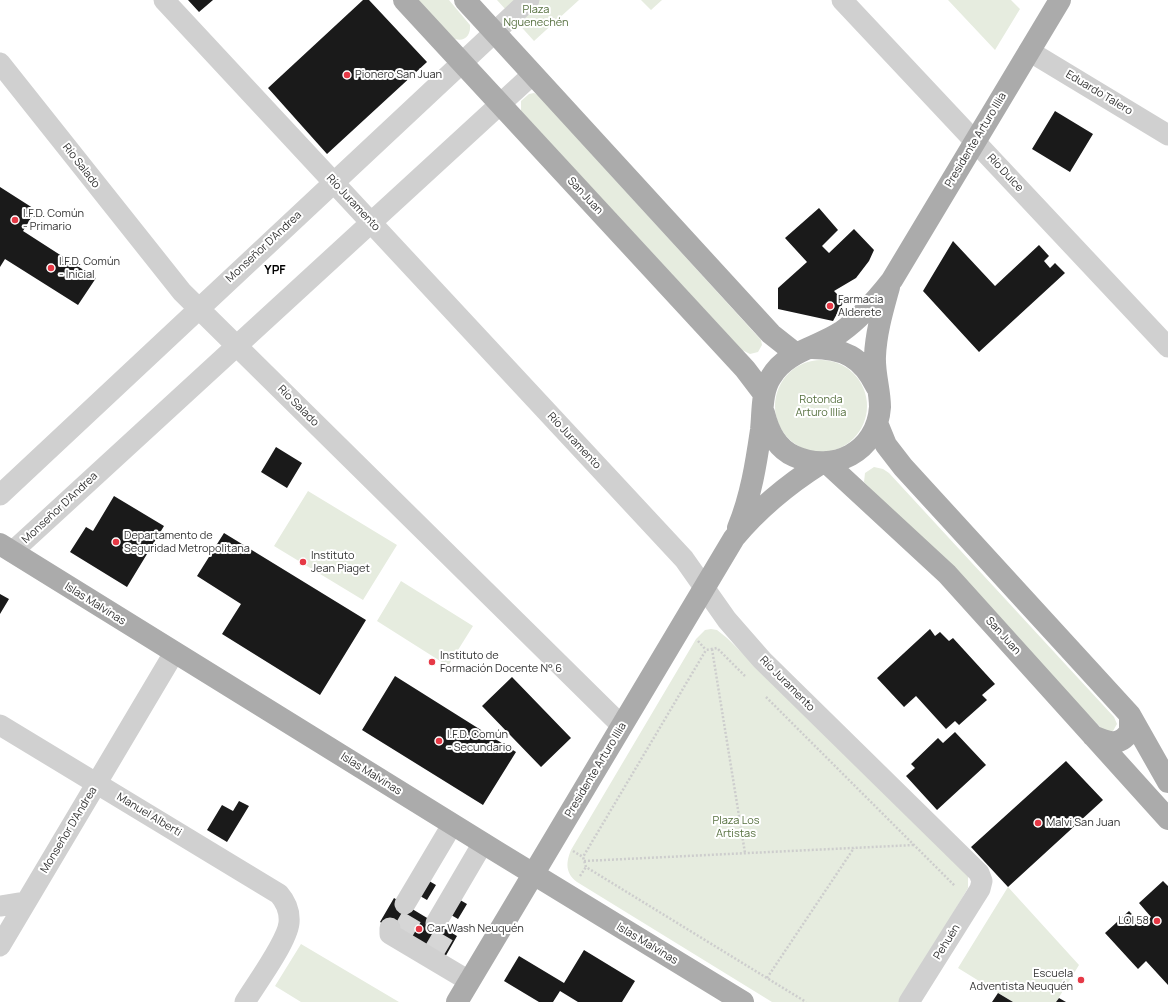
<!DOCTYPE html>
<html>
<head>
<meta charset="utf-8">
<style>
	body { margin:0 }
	canvas { display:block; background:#fff }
</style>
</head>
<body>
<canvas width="1168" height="1002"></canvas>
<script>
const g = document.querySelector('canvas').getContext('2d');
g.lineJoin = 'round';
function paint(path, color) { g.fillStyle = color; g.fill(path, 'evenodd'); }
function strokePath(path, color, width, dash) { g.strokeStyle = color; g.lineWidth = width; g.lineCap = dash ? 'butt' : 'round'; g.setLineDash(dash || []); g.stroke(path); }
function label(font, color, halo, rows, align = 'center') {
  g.font = font + ' Manrope,sans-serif'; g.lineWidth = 4; g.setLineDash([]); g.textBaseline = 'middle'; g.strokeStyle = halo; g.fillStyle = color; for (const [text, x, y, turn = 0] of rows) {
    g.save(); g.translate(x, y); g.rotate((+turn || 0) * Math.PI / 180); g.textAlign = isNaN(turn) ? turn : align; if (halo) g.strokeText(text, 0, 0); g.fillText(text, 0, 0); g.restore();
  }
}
const green = new Path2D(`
	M417 0H449L470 25C471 35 465 42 455 39Z
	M497 0H579L534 41Z
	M641 0H662L651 10Z
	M948 0H1011L1020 9 995 50Z
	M534 93 538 95 761 340 762 345 758 352 750 354 742 350 521 111V101L529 94Z
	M775 406a46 46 0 1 1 92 0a46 46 0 1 1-92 0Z
	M874 467 883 469 889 473 1114 717 1117 724 1113 731 1106 733 864 482 865 473Z
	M308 491 397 545 363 600 274 546Z
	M401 581 473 626 448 666 377 621Z
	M711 629 717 630 727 638 968 875V888L900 1002H772L577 882C565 873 566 862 571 850L696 639 705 630Z
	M1008 887 1079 965 1056 1002H1013L958 968Z
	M301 944 399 1002H301L275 986Z`);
const building = new Path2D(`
	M188 0H213L199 12Z
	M363 0H369L427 62 327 154 268 88Z
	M1055 111 1093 134 1070 172 1032 149Z
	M0 187 36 210 23 231 96 278 78 305 5 259 0 267Z
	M819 208 838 230 822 246 829 253 854 229 874 250 869 261 856 278 834 291 844 301 833 321 778 309V288L807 262 785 238Z
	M953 241 995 286 1039 245 1049 256 1044 261 1050 268 1055 263 1065 273 979 352 923 291Z
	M276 447 302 463 287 488 261 472Z
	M114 496 164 526 127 587 70 552 86 527 93 531Z
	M224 533 366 620 320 695 222 634 241 604 197 576Z
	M0 594 9 599 0 614Z
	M930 629 935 636 940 632 949 641 953 638 995 684 982 695 987 700 959 725 955 721 946 729 916 696 904 707 877 678Z
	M395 676 516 752 483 805 362 730Z
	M512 677 571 738 541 767 482 706Z
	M955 732 986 765 937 810 906 776 915 768 911 764 938 738 943 743Z
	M1066 761 1103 800 1008 887 971 847Z
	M239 801 249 806 227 842 207 830 222 805 233 811Z
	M417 874 436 885 427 900 408 889Z
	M1163 881 1168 886V985L1146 961 1138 969 1105 933 1129 911 1142 925 1151 917 1139 903Z
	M448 893 467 904 458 919 439 908Z
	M394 898 457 936 444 959 380 922Z
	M584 950 635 981 622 1002H578L560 991 553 1002H539L504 981 519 956 564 983Z
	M998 993 1013 1002H992Z
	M1059 998 1066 1002H1056Z`);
const minorTunnel = new Path2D(`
	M401 935 415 911
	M433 953 447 929`);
const path = new Path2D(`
	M698 641 706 650
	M712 649 745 853
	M745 676 717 648 706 650 583 857 586 867 806 1002
	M766 697 955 886
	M573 851 583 857
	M584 861 914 845
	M580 876 586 867
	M767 978 854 848`);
const minor = new Path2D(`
	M164 0 684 559 727 620 762 660 979 873 982 881 980 889 909 1002
	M842 0 1168 347
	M1029 51 1168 135
	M0 63 182 292 622 726
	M0 495 529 0
	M12 552 533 74
	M0 725 279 894C286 902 290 912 289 923 287 942 256 984 245 1002
	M405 904 452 825
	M0 906 26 902
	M436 923 483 843
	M390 928V934L469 981
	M0 946 174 653`);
const major = new Path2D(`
	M404 0 745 369 764 394
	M465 0 771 334 795 353
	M812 348C843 348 862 357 876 386
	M764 413C768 430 776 448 794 456 833 474 877 452 880 407 880 390 874 373 875 356 876 332 883 309 889 287
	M877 423 886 445 903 467 1130 715 1168 782
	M828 464 947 574 1168 819
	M738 528C751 496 756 464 761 430 763 413 761 392 771 377 786 351 817 348 841 332 861 318 877 299 892 280L1060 0
	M0 544 499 853 743 1002
	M1093 736C1108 743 1120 747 1130 731V715
	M457 1002 734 538C759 508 787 485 820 464`);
const markers = [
	[347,75,4,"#e63946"],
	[15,220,4,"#e63946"],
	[51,268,4,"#e63946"],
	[830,306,4,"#e63946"],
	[116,542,4,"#e63946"],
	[303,562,4,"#e63946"],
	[432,662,4,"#e63946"],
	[439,741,4,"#e63946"],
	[1038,823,4,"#e63946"],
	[1157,921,4,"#e63946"],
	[419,929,4,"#e63946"],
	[1081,980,4,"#e63946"]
];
const parkNames = [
	["Plaza",536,10],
	["Nguenechén",536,23],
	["Rotonda",821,400],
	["Arturo Illia",821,413],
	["Plaza Los",736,821],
	["Artistas",736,834]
];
const poiNames = [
	["Pionero San Juan",355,75],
	["I.F.D. Común",23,214],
	["- Primario",23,227],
	["I.F.D. Común",59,262],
	["- Inicial",59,275],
	["Farmacia",838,300],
	["Alderete",838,313],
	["Departamento de",124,536],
	["Seguridad Metropolitana",124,549],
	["Instituto",311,556],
	["Jean Piaget",311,569],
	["Instituto de",440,656],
	["Formación Docente N° 6",440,669],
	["I.F.D. Común",447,735],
	["- Secundario",447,748],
	["Malvi San Juan",1046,823],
	["LOI 58",1149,921,"right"],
	["Car Wash Neuquén",427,929],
	["Escuela",1073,974,"right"],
	["Adventista Neuquén",1073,987,"right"]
];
const streetNames = [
	["Eduardo Talero",1099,93,31],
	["Presidente Arturo Illia",976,140,-59],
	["Río Salado",81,166,52],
	["Río Dulce",1005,173,47],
	["San Juan",585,196,47],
	["Río Juramento",353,203,47],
	["Monseñor D'Andrea",264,247,-43],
	["Río Salado",298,406,45],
	["Río Juramento",574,441,47],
	["Monseñor D'Andrea",60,508,-43],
	["Islas Malvinas",95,604,32],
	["San Juan",1003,636,48],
	["Río Juramento",787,684,45],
	["Presidente Arturo Illia",596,770,-59],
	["Islas Malvinas",371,774,32],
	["Manuel Alberti",149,815,31],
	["Monseñor D'Andrea",69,830,-59],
	["Pehuén",947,942,-58],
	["Islas Malvinas",647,944,31]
];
const neighbourhoodNames = [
	["YPF",275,271]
];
paint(green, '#e6ecdf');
paint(building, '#1a1a1a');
strokePath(minorTunnel, '#d6d6d6', 21, [21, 10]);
strokePath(path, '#cdcdcd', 2.5, [2, 2]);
strokePath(minor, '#d0d0d0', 21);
strokePath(major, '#ababab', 22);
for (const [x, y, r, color] of markers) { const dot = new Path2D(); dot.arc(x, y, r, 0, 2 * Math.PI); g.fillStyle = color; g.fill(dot); strokePath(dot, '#fff', 1.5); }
label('11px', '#56703f', '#fff', parkNames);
label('11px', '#333', '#fff', poiNames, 'left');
label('11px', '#333', '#fff', streetNames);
label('bold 12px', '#000', '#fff', neighbourhoodNames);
</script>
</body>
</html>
